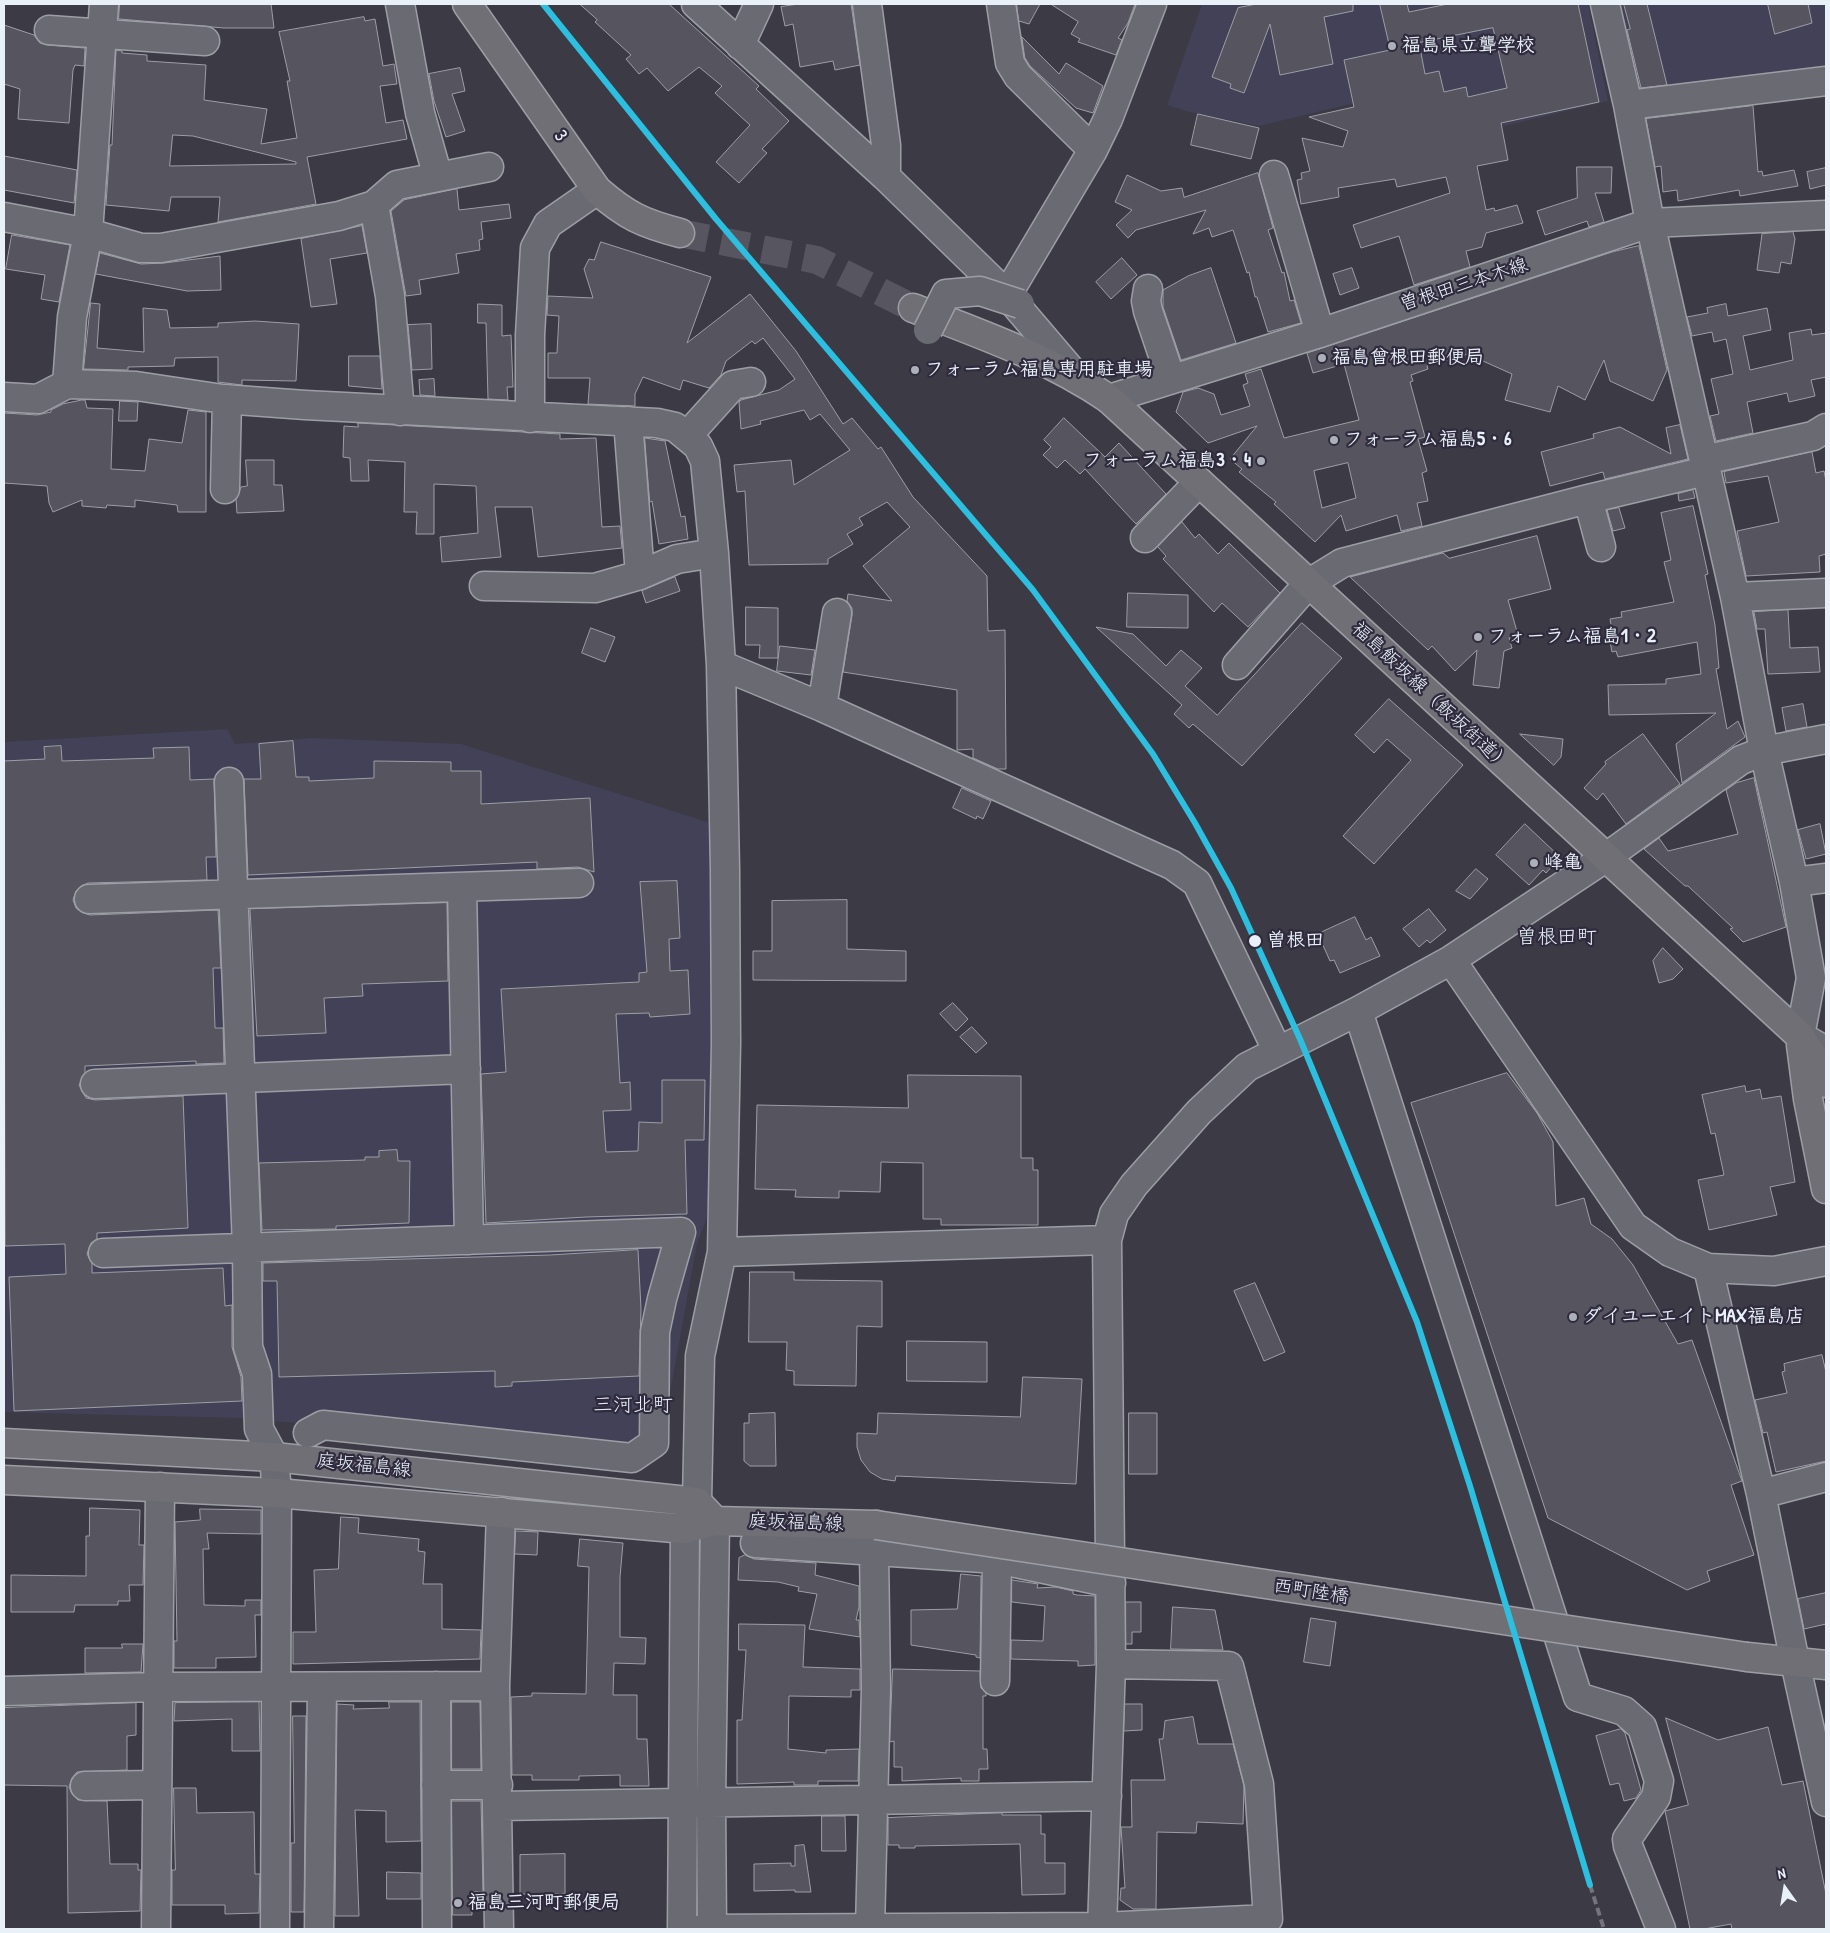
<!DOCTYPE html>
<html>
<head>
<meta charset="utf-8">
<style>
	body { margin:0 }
	#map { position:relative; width:1830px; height:1933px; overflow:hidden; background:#3c3a45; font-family:"Patrick Hand",sans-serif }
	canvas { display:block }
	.frame { position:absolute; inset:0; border:5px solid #e8f1f8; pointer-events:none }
	.north { position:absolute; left:1760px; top:1863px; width:50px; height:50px; -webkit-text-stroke:4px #2f2a3d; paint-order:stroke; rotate:347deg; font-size:14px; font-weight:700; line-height:20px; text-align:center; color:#e8f1f8 }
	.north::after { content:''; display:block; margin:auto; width:18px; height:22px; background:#e8f1f8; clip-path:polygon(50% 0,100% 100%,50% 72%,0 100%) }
</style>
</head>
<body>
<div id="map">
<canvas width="1830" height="1933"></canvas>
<div class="frame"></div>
<div class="north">N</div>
</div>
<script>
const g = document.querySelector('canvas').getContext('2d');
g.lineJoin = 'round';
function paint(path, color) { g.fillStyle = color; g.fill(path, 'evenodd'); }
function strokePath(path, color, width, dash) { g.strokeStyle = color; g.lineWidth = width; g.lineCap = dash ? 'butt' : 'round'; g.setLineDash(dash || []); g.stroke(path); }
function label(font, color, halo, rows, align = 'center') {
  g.font = font + ' "Patrick Hand","Klee One",sans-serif'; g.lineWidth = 4.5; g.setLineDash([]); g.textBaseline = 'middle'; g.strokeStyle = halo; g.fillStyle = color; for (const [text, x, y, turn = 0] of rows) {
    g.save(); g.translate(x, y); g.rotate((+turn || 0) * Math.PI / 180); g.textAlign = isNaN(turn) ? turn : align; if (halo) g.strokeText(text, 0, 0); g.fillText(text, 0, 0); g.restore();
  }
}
const built = new Path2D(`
	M1202 4H1588L1608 101 1430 144 1417 88 1259 126 1190 112 1167 105Z
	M1618 4H1826V74L1638 97Z
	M227 729 235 744 312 738 461 744 717 825 714 1200 697 1243 663 1432 629 1451 239 1418 4 1412V742Z`);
const building = new Path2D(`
	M120 4H271L274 28H224L119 19Z
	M580 4H669L759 86 756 89 789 121 762 149 767 153 739 183 716 162 750 125 715 93 722 86 699 67 668 91 647 68 639 74 626 59 631 55 595 22 597 20Z
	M799 4H851L860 65 835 70 833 61 800 67 793 24 785 26 781 7Z
	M1017 4H1040L1029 24 1019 21Z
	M1051 4H1135L1128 23 1118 38 1122 40 1116 55 1078 42 1080 39 1071 34 1078 22Z
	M1257 4H1353V11L1324 17 1333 64 1280 75 1270 24 1244 93 1230 88 1231 84 1212 77 1238 8Z
	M1380 4H1407L1409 12 1448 4H1578L1599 102 1501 123 1508 160 1477 166 1486 210 1494 208 1495 211 1517 205 1523 223 1486 233 1482 247 1466 251 1470 267 1414 285 1399 236 1361 248 1353 225 1450 193 1446 177 1397 187 1395 179 1338 188 1339 197 1301 204 1297 180 1302 179 1301 173 1310 171 1302 138 1343 147 1348 131 1309 117 1354 107 1344 60 1390 50ZM1493 28 1507 88 1468 97 1466 87 1444 92 1439 71 1425 74 1419 43Z
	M1624 4H1647L1667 85 1641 88 1627 30 1630 29Z
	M1768 4H1808L1812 23 1775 34Z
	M364 17 365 21 375 19 383 66 394 64 397 84 380 86 386 123 403 120 407 139 307 157 316 204 218 222 220 197H171L169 211 106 205 110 145H112L116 50 122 51V53L147 55V61L206 65 204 100 267 109 261 144 297 138 287 81H290L279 32ZM173 135 193 136 296 162V164L170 166Z
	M4 25 34 35 40 43 47 45 85 48 84 66 75 65 73 70 69 123 18 119 20 89 4 84Z
	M1022 37 1059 74 1066 63 1103 86 1093 113 1076 108 1030 66 1025 58Z
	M460 68 465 91 452 94 465 131 446 137 434 101 429 74Z
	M1753 106 1758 172 1762 171 1763 176 1794 170 1798 186 1740 196 1739 190 1678 201 1677 190 1663 192 1661 166 1655 167 1646 119Z
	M1198 114 1259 128 1251 159 1191 145Z
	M4 156 77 170 74 203 4 190Z
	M1577 167H1612L1611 193H1595L1604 222 1589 227 1587 221 1545 235 1537 211 1577 198Z
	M1826 168V185L1810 189 1807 172Z
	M1258 173 1273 228 1268 230 1282 273 1284 272 1290 301 1294 300 1301 323 1268 332 1257 297H1255L1249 272 1247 273 1233 230 1212 237 1209 228 1193 234 1206 210 1136 230 1128 238 1116 225 1132 210 1115 202 1127 175 1161 191 1182 188 1184 197Z
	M457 189 459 210 509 204 511 218 481 222 483 239 479 240 480 250 456 254 459 273 419 280 421 294 406 296 391 211 404 200Z
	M362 226 367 253 330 259 337 304 311 307 301 239Z
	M1793 232 1795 239 1791 264 1781 262 1779 273 1757 270 1762 234Z
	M12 235 70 245 59 302 41 299 45 275 6 269Z
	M601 242 711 277 687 343 750 294 796 351 843 424 852 418 878 449 881 447 913 497 987 576 988 631 1005 630 1006 769H998L973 758V749L957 750V690L843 672 852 615V608L847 601 848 594 892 601 863 566 910 527 887 502 859 518 863 525 847 534 853 544 828 559V564L749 565 745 491 737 492 734 465 791 460 794 485 850 450 820 414 810 420 804 410 760 421 761 424 741 429 739 402 741 400 779 390 795 379 763 338 755 344 752 341 726 361 721 375 709 388 683 380 680 390 643 377 635 394V406L588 404 590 378H548V353H557L559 316 547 315 548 296 593 298 584 269 589 259 594 260Z
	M1639 246 1667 370 1653 401 1610 381 1604 360 1585 400 1558 386 1550 412 1505 400 1512 374 1483 361 1478 363 1475 352 1427 366 1428 369 1411 375 1413 381 1410 382 1425 437 1418 439 1427 471 1422 473 1428 501 1417 503 1422 526 1401 531 1397 515 1346 531 1341 515 1315 542 1274 504 1276 502 1239 472 1242 469 1230 459 1257 426 1208 443 1176 412 1183 392 1198 388 1214 394 1221 415 1250 406 1243 385 1248 383 1245 374 1261 369 1284 438 1359 420 1344 364 1313 373 1307 353 1612 252ZM1348 463 1356 498 1322 508 1314 471Z
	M100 253 141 264 164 263 220 256 221 290 187 291 96 274Z
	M1122 258 1137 275 1111 299 1096 282Z
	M1211 268 1236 343 1181 360 1163 307V290L1188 276Z
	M1352 268 1359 288 1340 295 1333 274Z
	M91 303 100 304 97 348 144 352 143 308 167 310 170 328 218 327V323L255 321 299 324 296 381 242 380V385L218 382V357L175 358 174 366 128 367V370L84 369Z
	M478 304 502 305V336L511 335 513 387H507L508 400 488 399 486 323H478Z
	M1726 304 1728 316 1767 308 1771 330 1743 336 1750 370 1793 360 1789 333 1811 329 1812 335 1826 333V377L1811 380 1815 396 1789 402 1787 393 1747 402 1753 433 1716 441 1710 416 1719 414 1711 379 1733 374 1726 339 1714 342 1712 332 1692 336 1687 317 1708 313 1707 308Z
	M431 324 432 369 412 370 408 325Z
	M349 356H380L382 389 349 386Z
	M434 379 435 396 420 395 419 380Z
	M82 400H85L87 408 113 409 111 469 145 471 149 439 182 443 188 410 206 412V512H178L177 505 135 500V507L107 505 106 508 82 506V500L53 512 49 503 47 486 4 483V413L37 415 51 412V410L63 404Z
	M120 401 138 402 137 421H119Z
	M1064 418 1105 457 1119 443 1166 494 1136 524 1085 469 1080 474 1065 460 1057 468 1043 455 1051 447 1044 440Z
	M358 423 560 434V439L596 438 602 527 620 526 622 548 538 557 532 507H495L501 557 442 562 440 537 478 533 476 486 434 484V534H416L417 512H404L405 462 368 460 369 481H351L350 458 343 457 344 426 358 427Z
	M1680 425 1688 459 1605 479 1603 472 1550 486 1541 452 1594 438 1593 434 1620 427 1671 454 1666 428Z
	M645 438 665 441 681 517 685 516 688 539 659 544 652 501 650 502Z
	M1812 452 1816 473 1824 471 1826 481V554L1819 556 1820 572 1746 576 1737 531 1779 522 1768 476 1726 483 1724 472Z
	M246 460H274V485H282L284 511 237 513 236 499 241 487 247 486Z
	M1693 490 1695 498 1679 501 1678 494Z
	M1693 506 1708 574 1705 575 1715 625 1719 668 1716 669 1727 729 1738 721 1745 737 1682 783 1676 744 1716 713 1609 715 1608 685 1666 684V679L1701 674 1697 642 1618 657 1616 651 1612 652 1608 631 1612 630 1610 619 1622 617 1621 612 1674 602 1664 562 1671 560 1661 513Z
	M1619 508 1625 528 1613 531 1607 510Z
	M1182 522 1195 538 1199 534 1218 554 1229 543 1280 593 1248 627 1222 603 1214 612 1163 559 1166 556 1158 547Z
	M1537 536 1551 589 1508 600 1518 635 1509 638 1512 648 1504 651 1499 688 1473 685 1477 650 1455 671 1432 646 1428 650 1350 577 1443 553 1449 558Z
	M675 577 680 591 646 603 642 591Z
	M1128 593 1188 595V628L1127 627Z
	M746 607 778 608V658H759L760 645H746Z
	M1788 610 1790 648 1818 647 1820 672 1768 674 1765 629H1757L1754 612Z
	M1302 623 1342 658 1242 766 1193 724 1189 728 1174 714 1182 705 1096 627 1133 634 1166 666 1181 650 1202 668 1185 686 1217 715Z
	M591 628 615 637 605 662 582 653Z
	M780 646 815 650 811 675 777 671Z
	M1389 699 1463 765 1374 864 1343 836 1411 760 1387 739 1374 753 1355 735Z
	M1803 704 1807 727 1786 731 1782 708Z
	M1520 734 1563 739 1561 757 1554 765Z
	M1643 734 1680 784 1626 824 1603 793 1597 800 1584 788 1606 764 1605 762Z
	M293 741 296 777H309V781L374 778V761L451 762V771H481V804L590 798 594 872 578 867 537 869V862L248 875 244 779H261L259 744Z
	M61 746 62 761 154 758 153 748 189 747 190 780 214 779 216 857H206L207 880 88 883 81 886 76 891 73 900 76 908 81 912 90 915 218 910 221 968H213L215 1028H223L224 1063 196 1064V1061L85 1066V1073L79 1085 86 1098 95 1100 183 1096 188 1228 97 1233V1239L91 1243 87 1254 92 1263V1273L223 1268 225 1306 232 1305V1347L241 1377 242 1401 14 1411 9 1277 66 1274 65 1244 5 1246 4 761 45 759 44 747Z
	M1754 778 1786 927 1743 942 1730 929 1733 928 1688 886H1685L1644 849 1659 838 1668 851 1738 834 1726 790 1736 783Z
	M962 788 991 801 983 819 977 816 976 819 953 808Z
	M1525 824 1560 857 1546 873 1543 870 1529 885 1496 855Z
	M1820 824 1826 854 1806 859 1798 830Z
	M1476 869 1488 879 1470 899 1456 891Z
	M677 881 680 938 669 939 670 971 688 970 690 1014 650 1017 649 1013 616 1014 620 1083 630 1082 631 1110 603 1111 606 1152 638 1151 639 1122 662 1123V1080H705L704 1140H685L687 1214 586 1217 486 1223 481 1074 506 1072 501 989 639 982V973L647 972 640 882Z
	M847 900V949L906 951V981L753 980V951H772V901Z
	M447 903 448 981 362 984 363 996 324 998 326 1033 257 1036 250 909Z
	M1429 909 1446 930 1430 943 1427 940 1419 947 1403 929Z
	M1355 917 1366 940 1371 937 1380 956 1340 973 1334 960 1330 961 1318 934Z
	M1663 948 1683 969 1673 979 1659 983 1653 961Z
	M953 1003 968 1019 956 1031 940 1014Z
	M972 1027 987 1043 976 1053 960 1037Z
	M1507 1073 1537 1113 1553 1142 1556 1206 1584 1198 1591 1224 1612 1239 1633 1265 1678 1344 1692 1340 1742 1481 1731 1485 1754 1555 1707 1571 1710 1581 1687 1590 1548 1518 1411 1103Z
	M908 1075 1021 1076V1158H1033V1170H1038V1225H941V1219H923V1163L881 1162 880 1192 839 1191V1198L795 1197 796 1190 755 1189 757 1105 908 1108Z
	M1745 1086 1746 1092 1760 1089 1762 1099 1781 1096 1795 1182 1770 1187 1777 1215 1709 1230 1698 1180 1724 1175 1715 1133 1711 1134 1702 1095Z
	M397 1150 398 1161H410L409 1223 336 1226V1229L262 1230 259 1163 365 1160V1157H379V1151Z
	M638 1250 641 1309 639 1376 512 1382V1386L495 1387V1371L279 1377 277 1281H263V1263L550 1255Z
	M750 1272H794V1280L882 1281V1327L857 1326 856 1386 794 1385V1371L786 1370 787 1342H749Z
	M1255 1283 1285 1352 1264 1361 1234 1291Z
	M907 1341 987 1342V1382L907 1381Z
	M1822 1355 1826 1372V1461L1776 1472 1767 1432 1763 1433 1755 1400 1787 1393 1782 1372 1785 1371 1784 1364Z
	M1023 1377 1082 1379 1076 1484 896 1476 895 1481 882 1479 870 1472 861 1460 857 1447V1433L877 1434 878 1413 1020 1417Z
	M775 1413 776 1466H750L744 1461V1423H749V1414Z
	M1129 1413H1157V1474H1129Z
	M90 1508 140 1510 139 1545H144L143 1585H129L130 1601H118V1605H75L74 1612H11V1575L86 1576V1536H89Z
	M200 1509 261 1510V1534L207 1533 209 1549H203L204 1605 245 1606V1600H261V1615H255L256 1657 216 1658V1668H174V1641H177L175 1522 200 1520Z
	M341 1517 359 1518 358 1533 419 1539 418 1551 425 1552 423 1584H442V1629L481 1630 480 1659 293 1664V1632H316L314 1570 338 1569Z
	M516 1531 538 1532 537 1555 515 1554Z
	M580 1539 623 1543 620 1577V1637L646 1638 645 1664 614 1663 613 1695H637V1739H647L649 1786H620V1775L579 1776V1780H532V1775H512L511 1697 532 1696V1693L586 1694 589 1567 578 1566Z
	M745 1555 754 1559 816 1563 815 1575 859 1586V1607L856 1620H859L860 1637 809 1629 817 1594 798 1591 799 1587 778 1582 738 1580 739 1558Z
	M961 1574 981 1576 980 1658 976 1657V1655L911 1645V1610L957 1609Z
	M1012 1580 1038 1584 1037 1588 1056 1587 1073 1591V1594L1077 1595 1095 1596V1665L1078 1666V1661L1011 1659V1640L1043 1641 1045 1606 1012 1602Z
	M1826 1593V1624L1804 1629 1798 1599Z
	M1126 1602H1141V1632H1132V1644H1126Z
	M1173 1607 1215 1610 1223 1650 1171 1649Z
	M1311 1618 1336 1622 1330 1666 1304 1662Z
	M739 1624 805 1625 803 1667 860 1669V1690H851V1697L789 1696 788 1749 826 1753V1750L859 1749 858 1781H818V1785H794V1782L737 1784V1720H742L746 1650H739Z
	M122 1644H143L141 1672 85 1673V1648H122Z
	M893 1669 980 1671 981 1688 986 1693V1696H983V1749H987L988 1769H979V1781H961V1778L902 1781V1767H894V1741L890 1742Z
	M259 1702 260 1751H232V1719L174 1721 175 1703Z
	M389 1702H420L421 1841 386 1842V1811L355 1810 359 1916H335L337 1704 354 1705 353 1709 389 1708Z
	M452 1702H480L481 1769H452Z
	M136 1703V1735L127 1736V1770L77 1772 72 1778 69 1787 72 1794 78 1800 107 1801 110 1864H138V1870H141L140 1911 68 1913 67 1786 4 1785V1708Z
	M1125 1704H1142V1730L1124 1731Z
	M293 1716H306L304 1912H291V1843H294Z
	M1193 1717 1198 1744H1233L1244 1786 1243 1824 1197 1822 1196 1833 1157 1832 1156 1909H1133L1120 1900 1121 1888H1125L1121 1827H1132L1131 1780H1165L1159 1739H1163L1165 1721Z
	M1666 1718 1718 1740 1768 1727 1782 1785 1803 1781 1826 1894V1929H1732L1731 1924 1704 1929H1690L1665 1811 1688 1805Z
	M1621 1729 1625 1733 1641 1790 1636 1798 1624 1801 1619 1783 1610 1785 1596 1736Z
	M174 1788H196L197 1813 254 1812 255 1874H260L259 1913 225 1914V1905H172V1870H175Z
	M452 1801H481L483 1892H472V1915H453Z
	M1002 1813V1815H1041V1834H1045V1863H1065V1894L1022 1895 1020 1844 915 1846V1848H899V1845H888V1818Z
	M822 1816H845L846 1851H822Z
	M804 1845 811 1892H795V1890L754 1891V1864L791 1863V1866H795V1846Z
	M565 1854V1894H520V1855Z
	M387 1872 421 1873V1899H387Z`);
const majorTunnel = new Path2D(`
	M680 233 817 260 913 308`);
const minor = new Path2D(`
	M400 4 420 113 434 163 435 176
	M696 4 886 177 1007 295 1076 376
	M867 4 886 145V177
	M1001 4 1010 63 1018 76 1093 150
	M1605 4 1628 105 1650 223 1735 597 1764 751 1794 882 1811 978 1800 1036 1826 1051
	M49 30 205 41
	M740 45 759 4
	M1628 105 1826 81
	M1274 175 1320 333
	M374 205 390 296 400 411
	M4 217 88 233 141 248H161L339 216 374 205 397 185 489 167
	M1148 289 1146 301 1148 311 1171 379
	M1007 295 1093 150 1108 119 1152 4
	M67 384 72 317 88 233 104 4
	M4 397 38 399 67 384 136 386 223 399 305 405 657 423 675 427 698 446 705 461 714 553 721 665 725 870 726 1043 722 1252 700 1356 697 1502 685 1529 682 1929
	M1109 399 1320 333 1650 223 1826 215
	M530 418V335L535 248 548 224 597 190
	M628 421 640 575
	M687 436 733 385 751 382
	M1704 460 1813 436 1826 428
	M225 489 227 399
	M1588 499 1601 547
	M1145 538 1199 482
	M484 586 595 588 640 575 677 559 714 553
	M1735 597 1826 593
	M721 665 822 707 1172 865 1197 883 1277 1050
	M1237 665 1308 584 1342 563 1588 499 1706 471
	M822 707 837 613
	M229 782 247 1248 248 1347 257 1374 259 1429 274 1457 277 1493 275 1929
	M1794 882 1826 878
	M462 887 469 1240
	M89 899 579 883
	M1451 960 1633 1226 1670 1252 1708 1268 1774 1271 1826 1261
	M1358 1011 1578 1697 1624 1711 1642 1727 1659 1781 1656 1797 1627 1839 1628 1846 1661 1929
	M95 1084 466 1069
	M722 1252 1107 1240
	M103 1253 681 1232 662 1299 655 1332 654 1443 632 1458 323 1425 308 1433
	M1708 1268 1761 1494 1795 1662 1826 1802
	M1761 1494 1826 1477
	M755 1543 997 1559 1111 1583
	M995 1681 997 1559
	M436 1686 437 1929
	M4 1691 157 1687 495 1686
	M436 1785H498
	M85 1786 156 1785
	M499 1806 1107 1796
	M156 1929 160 1487
	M319 1929 322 1688
	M499 1929 495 1686 501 1512
	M702 1929 1102 1927 1268 1919 1259 1784 1229 1666 1111 1664
	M712 1929 711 1802 715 1521
	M870 1929 876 1687 874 1552 876 1525
	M1102 1929 1111 1664 1107 1240 1114 1214 1134 1185 1199 1112 1247 1067 1358 1011 1451 960 1605 858 1741 760 1764 751 1826 739`);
const major = new Path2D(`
	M467 4 597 190C627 216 642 223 680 233
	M913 308C981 334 1049 358 1109 399L1800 1036 1824 1075 1826 1083
	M1801 1045 1808 1099 1826 1189
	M4 1443 274 1457 697 1502 715 1521
	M4 1480 277 1493 685 1529 715 1521 876 1525
	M1747 1657 1826 1665`);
const rail = new Path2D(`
	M1590 1885 1604 1929`);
const minorBridge = new Path2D(`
	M928 330 946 294 980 291 1020 304`);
const majorBridge = new Path2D(`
	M876 1525 1747 1657`);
const rail1 = new Path2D(`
	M543 4 716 219 1033 590 1153 754 1195 823 1231 888 1300 1039 1417 1322 1470 1486 1590 1885`);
const markers = [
	[1392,46,5,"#acb1b9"],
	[1322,358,5,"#acb1b9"],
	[915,370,5,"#acb1b9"],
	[1334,440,5,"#acb1b9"],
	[1261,461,5,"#acb1b9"],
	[1478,637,5,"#acb1b9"],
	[1534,863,5,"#acb1b9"],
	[1255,941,7,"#e8f1f8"],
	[1573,1317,5,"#acb1b9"],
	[458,1903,5,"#acb1b9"]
];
const poiNames = [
	["福島県立聾学校",1402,46],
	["福島曾根田郵便局",1332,358],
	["フォーラム福島専用駐車場",925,370],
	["フォーラム福島5・6",1344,440],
	["フォーラム福島3・4",1251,461,"right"],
	["フォーラム福島1・2",1488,637],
	["峰亀",1544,863],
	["ダイユーエイトMAX福島店",1583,1317],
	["福島三河町郵便局",468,1903]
];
const streetNames = [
	["3",560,136,56],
	["曽根田三本木線",1464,285,-18],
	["福島飯坂線（飯坂街道）",1431,697,43],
	["庭坂福島線",364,1466,6],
	["庭坂福島線",796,1523,2],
	["西町陸橋",1311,1592,9]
];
const stopNames = [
	["曽根田",1267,941]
];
const neighbourhoodNames = [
	["曽根田町",1557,938],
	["三河北町",633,1406]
];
paint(built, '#424157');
paint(building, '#55545f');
strokePath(building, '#9d9ea5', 1);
strokePath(majorTunnel, '#565560', 28, [28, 14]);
strokePath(minor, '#9d9ea5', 31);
strokePath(major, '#9d9ea5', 31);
strokePath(minor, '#6a6b72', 28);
strokePath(major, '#6f6f75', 28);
strokePath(rail, '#74747a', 4, [8, 4]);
strokePath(minorBridge, '#9d9ea5', 31, []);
strokePath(majorBridge, '#9d9ea5', 31, []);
strokePath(minorBridge, '#6a6b72', 28);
strokePath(majorBridge, '#6f6f75', 28);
strokePath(rail1, '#2dbfdf', 6);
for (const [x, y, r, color] of markers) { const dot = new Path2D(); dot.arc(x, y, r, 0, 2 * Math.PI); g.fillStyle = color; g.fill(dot); strokePath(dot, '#2f2a3d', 2); }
label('bold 19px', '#e8f1f8', '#2f2a3d', poiNames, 'left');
label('19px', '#e8f1f8', '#2f2a3d', streetNames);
label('bold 19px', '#e8f1f8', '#2f2a3d', stopNames, 'left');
label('20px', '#e8f1f8', '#2f2a3d', neighbourhoodNames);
</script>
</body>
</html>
